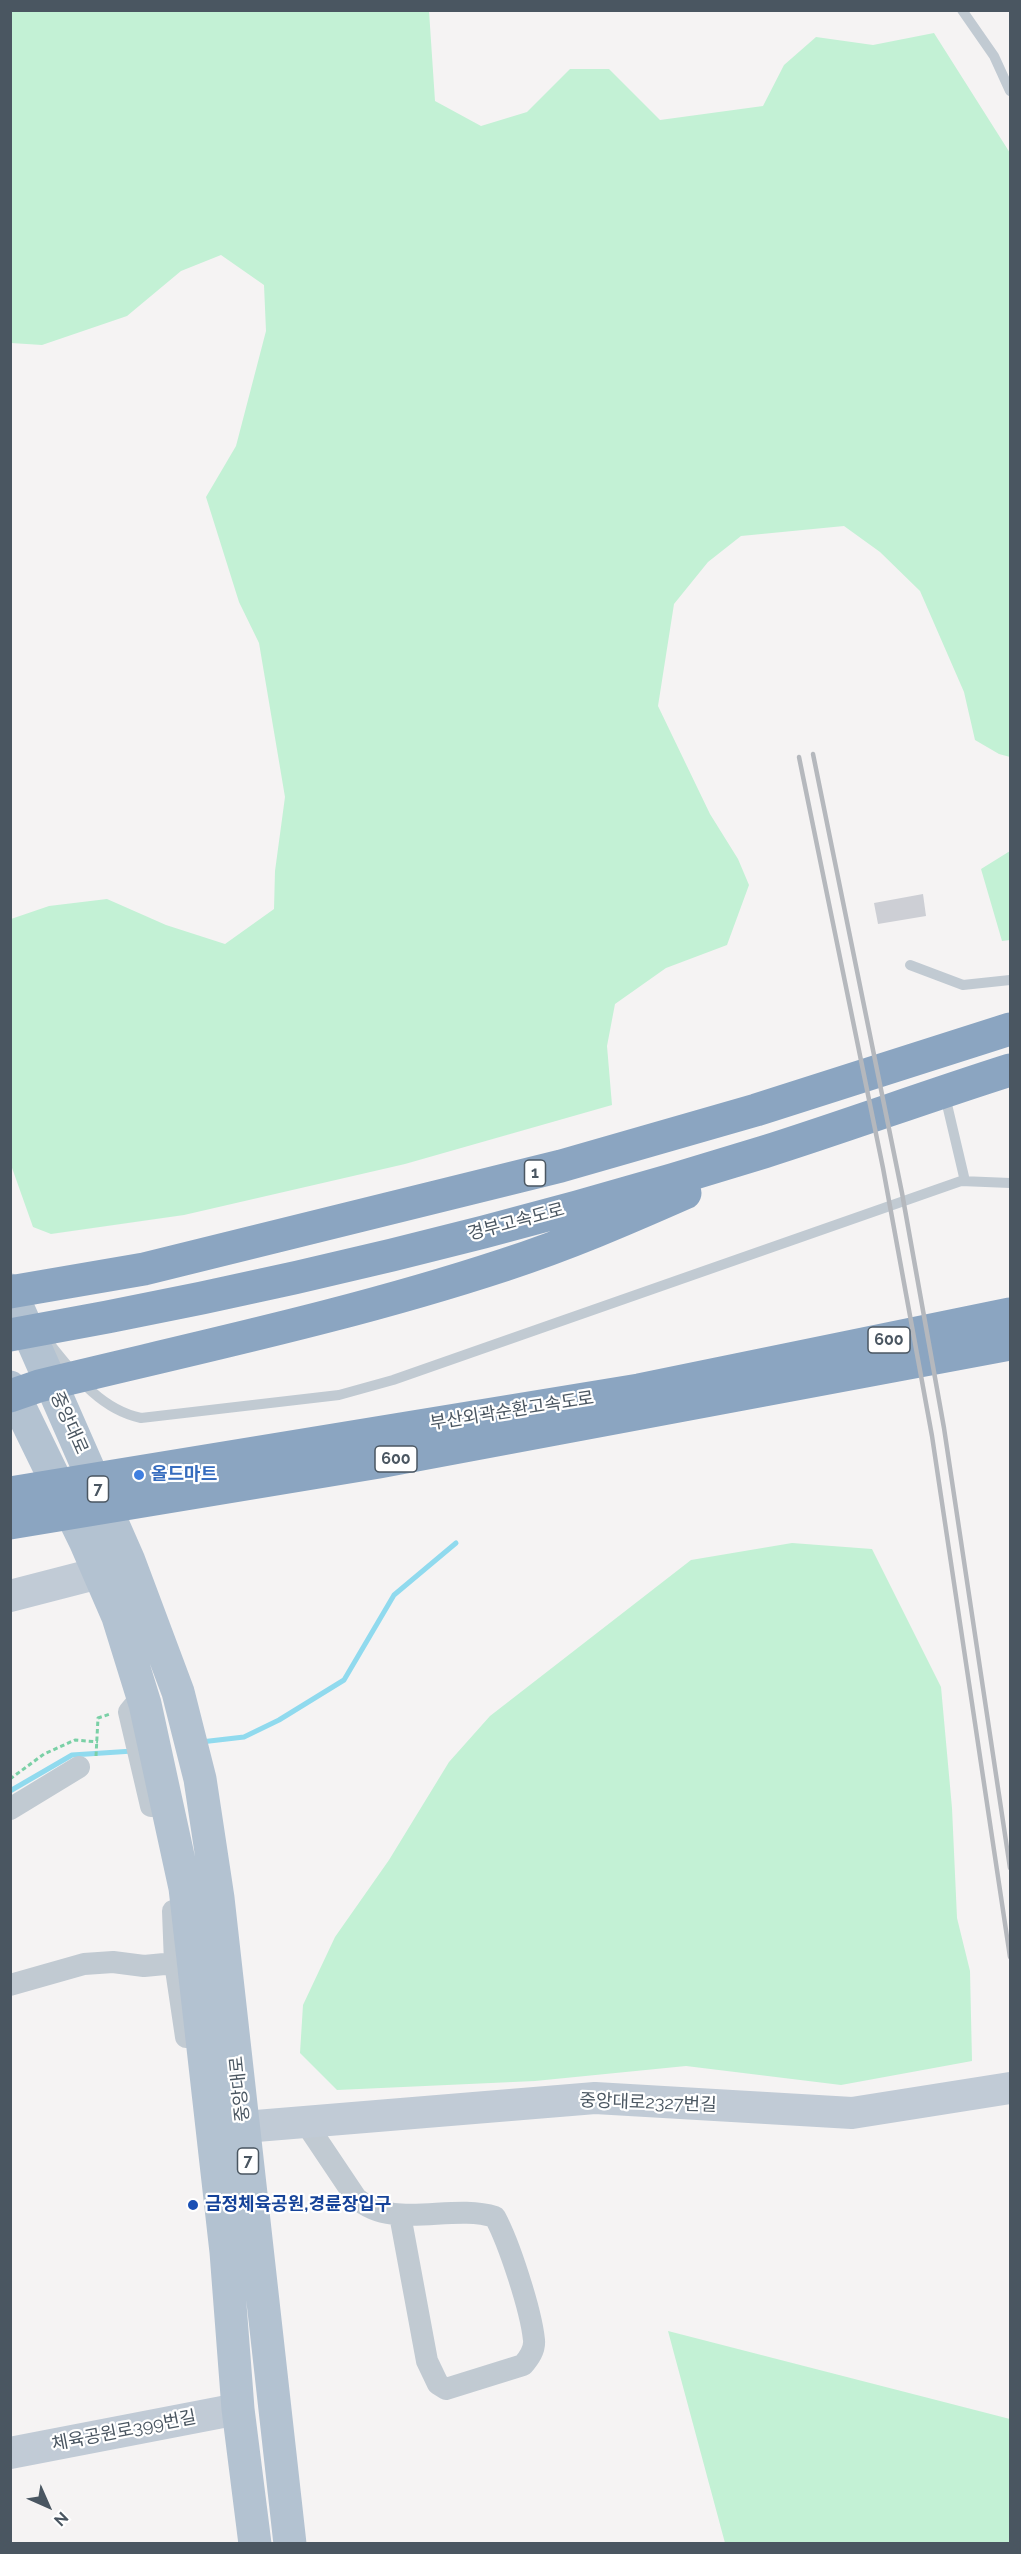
<!DOCTYPE html>
<html>
<head>
<meta charset="utf-8">
<style>
	body { margin:0 }
	#map { position:relative; width:1021px; height:2554px; overflow:hidden; background:#f5f3f3; font-family:Raleway,sans-serif }
	canvas { display:block }
	.frame { position:absolute; inset:0; border:12px solid #4a5661; pointer-events:none }
	.north { position:absolute; left:18px; top:2476px; width:60px; height:60px; -webkit-text-stroke:4px #fff; paint-order:stroke; rotate:135deg; font-size:16px; font-weight:700; line-height:24px; text-align:center; color:#4a5661 }
	.north::after { content:''; display:block; margin:auto; width:21px; height:27px; background:#4a5661; clip-path:polygon(50% 0,100% 100%,50% 72%,0 100%) }
</style>
</head>
<body>
<div id="map">
<canvas width="1021" height="2554"></canvas>
<div class="frame"></div>
<div class="north">N</div>
</div>
<script>
const g = document.querySelector('canvas').getContext('2d');
g.lineJoin = 'round';
function paint(path, color) { g.fillStyle = color; g.fill(path, 'evenodd'); }
function strokePath(path, color, width, dash) { g.strokeStyle = color; g.lineWidth = width; g.lineCap = dash ? 'butt' : 'round'; g.setLineDash(dash || []); g.stroke(path); }
function label(font, color, halo, rows, align = 'center') {
  g.font = font + ' Raleway,"Noto Sans KR",sans-serif'; g.lineWidth = 4.5; g.setLineDash([]); g.textBaseline = 'middle'; g.strokeStyle = halo; g.fillStyle = color; for (const [text, x, y, turn = 0] of rows) {
    g.save(); g.translate(x, y); g.rotate((+turn || 0) * Math.PI / 180); g.textAlign = isNaN(turn) ? turn : align; if (halo) g.strokeText(text, 0, 0); g.fillText(text, 0, 0); g.restore();
  }
}
const green = new Path2D(`
	M11 10 429 11 435 101 481 126 527 112 570 69H609L660 120 763 106 784 65 816 37 873 45 934 33 1010 153V757L999 754 975 740 964 692 920 591 880 552 844 526 741 536 708 562 674 604 658 706 710 814 738 859 749 885 727 945 666 968 615 1004 607 1046 612 1105 405 1164 184 1215 51 1234 33 1227 11 1165V919L49 906 107 899 166 925 225 944 274 909 275 871 285 797 259 643 239 602 206 497 236 446 266 331 264 285 221 255 181 271 127 316 42 345 11 343Z
	M1010 851V940L1002 941 981 869Z
	M792 1543 872 1549 941 1687 952 1808 957 1918 970 1971 972 2061 841 2085 686 2066 535 2081 337 2090 300 2053 303 2005 335 1937 389 1860 449 1762 490 1716 691 1560Z
	M668 2331 1010 2419V2543H725Z`);
const stream = new Path2D(`
	M201 1742 244 1737 279 1720 344 1680 394 1595 456 1543
	M10 1791 72 1755 133 1751`);
const building = new Path2D(`
	M923 894 926 916 878 924 874 903Z`);
const path = new Path2D(`
	M96 1756 98 1718 110 1714
	M10 1779 44 1754 75 1740 98 1742`);
const lane = new Path2D(`
	M962 10 994 56 1010 91
	M910 965 963 985 1010 980
	M945 1096 965 1181
	M45 1338C72 1371 98 1409 141 1418L339 1395 393 1380 961 1181 1010 1183`);
const street = new Path2D(`
	M143 1695 129 1712 151 1806
	M10 1809 79 1767
	M173 1911 175 1963 186 2037
	M10 1985 84 1964 113 1962 144 1966 175 1963
	M305 2122 356 2198C393 2231 451 2203 495 2217 509 2243 531 2310 534 2340 535 2350 529 2358 523 2365L446 2389 438 2384 427 2361 400 2215`);
const secondary = new Path2D(`
	M10 1596 99 1573 122 1564
	M217 2132 244 2127 595 2098 852 2113 1010 2088
	M10 2453 238 2409`);
const primary = new Path2D(`
	M10 1290 129 1561 178 1692 200 1779 218 1898 290 2544
	M10 1387 85 1541 118 1617 145 1704 185 1888 226 2252 238 2409 255 2544`);
const highway = new Path2D(`
	M10 1292 144 1269 561 1166 756 1110 1010 1029
	M10 1335C265 1290 517 1229 764 1152 846 1126 928 1096 1010 1070
	M10 1396 39 1386C195 1348 352 1315 504 1265 566 1245 626 1219 685 1193
	M10 1493 639 1390 1010 1314
	M10 1523 379 1462 1010 1344`);
const rail = new Path2D(`
	M813 754 902 1193 944 1428 1010 1868
	M799 757 883 1168 932 1436 1010 1957`);
const markers = [
	[139,1475,6,"#3f7fe0"],
	[193,2205,6,"#1a4fb4"]
];
const shields = [
	[535,1173,21],
	[889,1340,42],
	[396,1459,42],
	[98,1489,21],
	[248,2161,21]
];
const shieldNames = [
	["1",535,1173],
	["600",889,1340],
	["600",396,1459],
	["7",98,1489],
	["7",248,2161]
];
const streetNames = [
	["경부고속도로",516,1222,-15],
	["부산외곽순환고속도로",512,1411,-9],
	["중앙대로",69,1423,66],
	["중앙대로",240,2089,-96],
	["중앙대로2327번길",648,2103,2],
	["체육공원로399번길",124,2431,-11]
];
const shopNames = [
	["올드마트",151,1475]
];
const transitNames = [
	["금정체육공원,경륜장입구",205,2205]
];
paint(green, '#c3f1d5');
strokePath(stream, '#90daee', 5);
paint(building, '#cdcfd5');
strokePath(path, '#7ad0a6', 3, [4.5, 3]);
strokePath(lane, '#c1cad2', 10);
strokePath(street, '#c1cad2', 22);
strokePath(secondary, '#c1cbd6', 32);
strokePath(primary, '#b3c2d1', 33);
strokePath(highway, '#8ba5c1', 33);
strokePath(rail, '#b5b8bd', 4.5);
for (const [x, y, r, color] of markers) { const dot = new Path2D(); dot.arc(x, y, r, 0, 2 * Math.PI); g.fillStyle = color; g.fill(dot); strokePath(dot, '#fff', 2); }
for (const [x, y, w] of shields) { const box = new Path2D(); box.roundRect(x - w / 2, y - 13, w, 26, 4.5); g.fillStyle = '#fff'; g.fill(box); strokePath(box, '#4a5661', 1.5); }
label('bold 16px', '#4a5661', null, shieldNames);
label('18px', '#4a5661', '#fff', streetNames);
label('bold 18px', '#366cbe', '#fff', shopNames, 'left');
label('bold 18px', '#164399', '#fff', transitNames, 'left');
</script>
</body>
</html>
